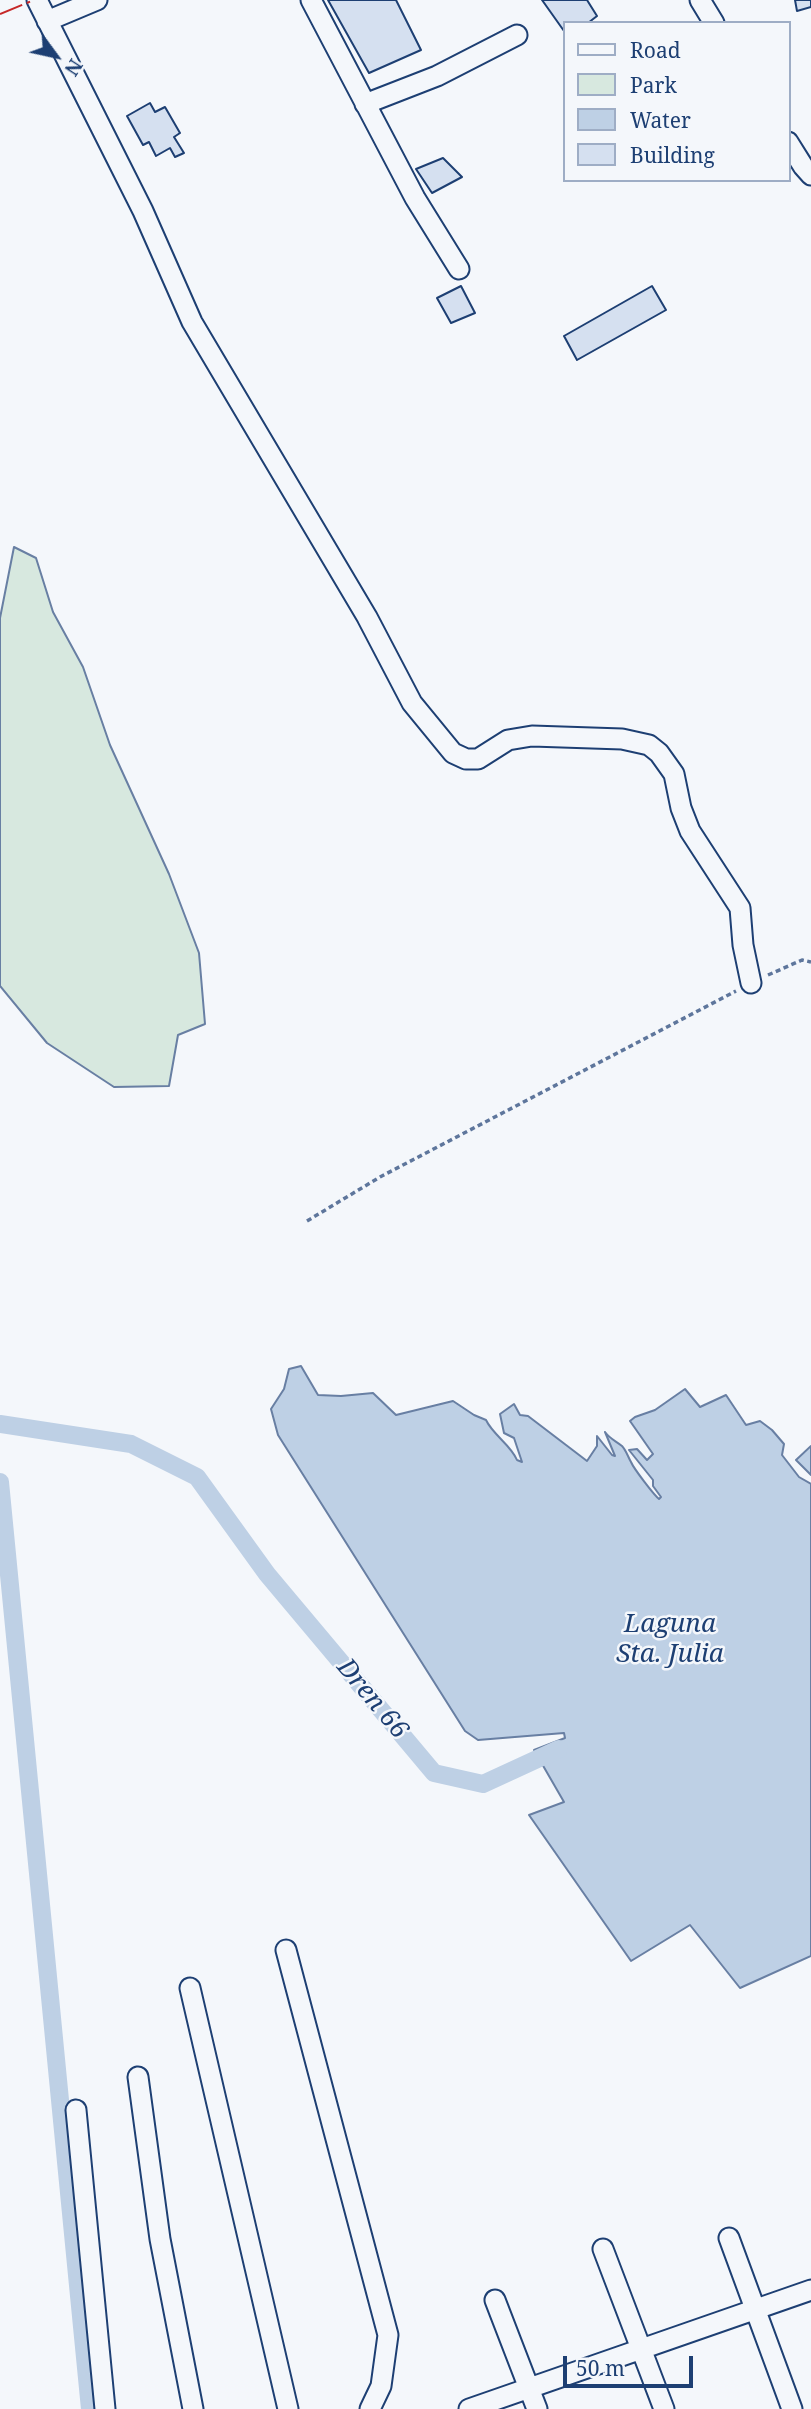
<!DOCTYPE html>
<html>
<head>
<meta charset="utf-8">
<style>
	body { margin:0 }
	#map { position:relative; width:811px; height:2409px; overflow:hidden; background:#f4f7fb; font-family:"Noto Serif",serif }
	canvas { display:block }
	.legend { position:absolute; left:563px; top:21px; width:228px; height:161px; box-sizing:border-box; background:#f4f7fb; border:2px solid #9eadc5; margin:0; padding:9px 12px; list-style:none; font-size:21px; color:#1d3f73 }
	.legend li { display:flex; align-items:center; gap:14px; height:35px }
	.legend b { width:35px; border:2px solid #9eadc5 }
	.north { position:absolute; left:21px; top:21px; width:70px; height:70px; -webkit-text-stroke:5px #f4f7fb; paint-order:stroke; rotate:123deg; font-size:19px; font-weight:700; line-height:28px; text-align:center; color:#1d3f73 }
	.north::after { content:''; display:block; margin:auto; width:24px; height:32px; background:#1d3f73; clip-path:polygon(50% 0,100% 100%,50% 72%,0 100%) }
	.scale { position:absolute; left:563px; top:2356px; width:130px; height:32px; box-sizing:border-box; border:4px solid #1d3f73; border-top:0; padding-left:9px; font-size:21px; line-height:24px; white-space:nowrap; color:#1d3f73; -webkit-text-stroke:5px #f4f7fb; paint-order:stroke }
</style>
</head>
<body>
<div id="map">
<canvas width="811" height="2409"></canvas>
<ul class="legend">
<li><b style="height:9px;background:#f4f7fb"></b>Road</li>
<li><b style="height:19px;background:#d7e8df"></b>Park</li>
<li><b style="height:19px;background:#bed0e5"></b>Water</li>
<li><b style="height:19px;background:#d5e0f0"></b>Building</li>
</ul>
<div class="north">N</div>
<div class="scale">50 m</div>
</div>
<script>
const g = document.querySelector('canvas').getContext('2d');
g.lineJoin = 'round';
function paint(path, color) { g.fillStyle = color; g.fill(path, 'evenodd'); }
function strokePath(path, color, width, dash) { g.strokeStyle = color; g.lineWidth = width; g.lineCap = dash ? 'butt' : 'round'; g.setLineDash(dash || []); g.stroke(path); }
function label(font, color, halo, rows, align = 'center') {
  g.font = font + ' "Noto Serif",serif'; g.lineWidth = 5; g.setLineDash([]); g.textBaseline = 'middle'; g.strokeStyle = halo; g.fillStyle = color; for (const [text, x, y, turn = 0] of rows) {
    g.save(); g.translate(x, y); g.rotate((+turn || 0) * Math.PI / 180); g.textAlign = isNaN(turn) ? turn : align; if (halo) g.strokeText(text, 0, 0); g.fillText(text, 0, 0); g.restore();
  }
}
const green = new Path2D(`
	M14 547 36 558 53 612 83 667 110 745 169 874 199 953 205 1024 178 1035 169 1086 114 1087 47 1043 0 986V618Z`);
const water = new Path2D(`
	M301 1366 318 1395 341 1396 373 1393 396 1415 453 1401 474 1415 486 1420C493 1435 511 1445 517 1460L522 1462 514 1438 504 1433 500 1414 514 1404 520 1415 528 1416 587 1461 597 1446V1436L612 1455 615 1456 605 1432C610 1439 616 1441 622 1446 626 1450 628 1457 631 1462 634 1469 654 1495 659 1499L661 1497 653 1486V1480L629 1450 637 1449 647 1460 653 1454 630 1421 635 1417 655 1410 685 1389 700 1407 726 1395 746 1425 760 1421 772 1430 784 1444 782 1455 799 1477 811 1484V1956L740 1988 690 1925 631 1961 529 1815 564 1802 534 1750 565 1738 564 1733 478 1740 465 1731 278 1435 271 1409 284 1389 289 1369Z
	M811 1446V1475L796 1460Z`);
const canal = new Path2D(`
	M0 1424 131 1444 197 1477 267 1574 434 1773 483 1784 559 1749
	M0 1482 90 2409`);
const building = new Path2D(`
	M328 0H396L421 50 369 73Z
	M542 0H587L597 16 588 23H564V31Z
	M795 0H811V7L797 11Z
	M150 103 155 112 165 107 180 133 174 137 184 153 175 157 170 148 156 156 149 142 143 145 127 116Z
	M443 158 462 177 432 193 416 169Z
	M461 286 475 313 451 323 437 298Z
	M652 286 666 310 577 360 564 336Z`);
const path = new Path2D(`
	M768 975 802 960 811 962
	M307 1221 380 1177 736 991`);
const minor = new Path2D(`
	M37 0 143 211 192 322 367 617 412 703 453 753 466 759H478L508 740 532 736 622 739 649 745 659 753 674 774 681 808 690 831 740 908 743 945 751 983
	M311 0 415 198 459 269
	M700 0 714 23
	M47 21 97 0
	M365 104 437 76 517 35
	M788 142 803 166 811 175
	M286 1950 388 2335 381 2386 370 2409
	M190 1988 288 2409
	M138 2077 160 2239 193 2409
	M76 2110 105 2409
	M729 2238 792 2409
	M603 2249 664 2409
	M495 2300 537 2409
	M469 2409 811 2290`);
const power = new Path2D(`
	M0 14 34 0`);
const waterNames = [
	["Laguna",670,1625],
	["Sta. Julia",670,1655],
	["Dren 66",372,1699,50]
];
paint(green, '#d7e8df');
strokePath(green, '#687fa3', 2);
paint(water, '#bed0e5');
strokePath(water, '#687fa3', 2);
strokePath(canal, '#bed0e5', 18);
paint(building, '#d5e0f0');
strokePath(building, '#1d3f73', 2);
strokePath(minor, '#1d3f73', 23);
strokePath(path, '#5e769c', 3.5, [5, 3.5]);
strokePath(minor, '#f4f7fb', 19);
strokePath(power, '#c62828', 2, [24, 5, 3.5, 5]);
label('italic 26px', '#1d3f73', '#f4f7fb', waterNames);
</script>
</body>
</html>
